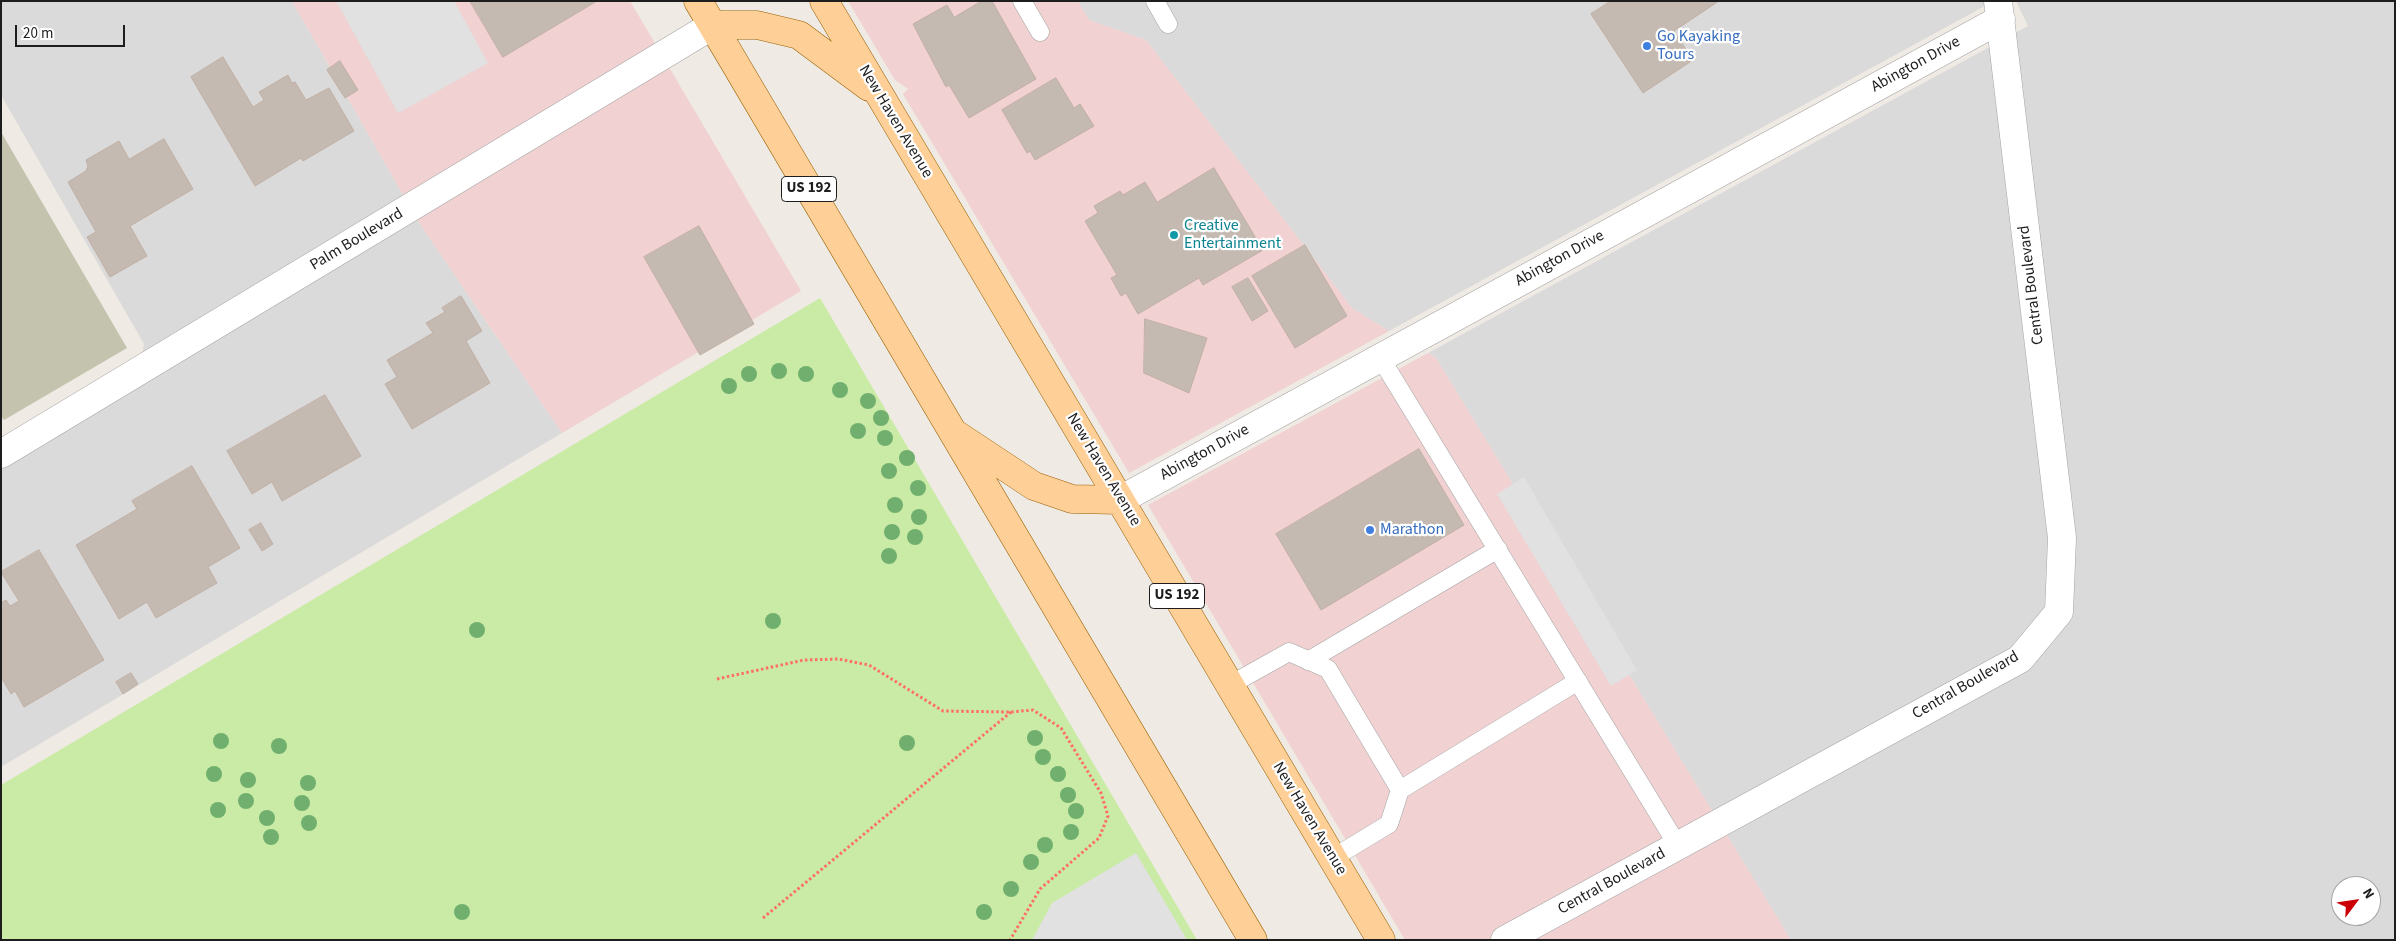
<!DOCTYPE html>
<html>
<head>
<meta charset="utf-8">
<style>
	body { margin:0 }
	#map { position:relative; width:2396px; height:941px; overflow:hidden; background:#efeae3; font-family:"Source Sans 3",sans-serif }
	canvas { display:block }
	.frame { position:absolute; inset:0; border:2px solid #1d1d1d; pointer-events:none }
	.north { position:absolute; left:2331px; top:876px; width:50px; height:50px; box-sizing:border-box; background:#fff; border:1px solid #a5a5a5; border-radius:50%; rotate:59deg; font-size:14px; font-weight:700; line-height:20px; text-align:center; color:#1d1d1d }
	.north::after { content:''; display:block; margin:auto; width:18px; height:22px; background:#cb0006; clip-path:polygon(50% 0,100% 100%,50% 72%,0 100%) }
	.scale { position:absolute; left:15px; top:25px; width:110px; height:22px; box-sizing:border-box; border:2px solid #1d1d1d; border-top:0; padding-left:6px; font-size:15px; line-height:18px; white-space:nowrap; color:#1d1d1d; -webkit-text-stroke:4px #fff; paint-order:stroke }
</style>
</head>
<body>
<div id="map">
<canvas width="2396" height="941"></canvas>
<div class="frame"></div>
<div class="north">N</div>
<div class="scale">20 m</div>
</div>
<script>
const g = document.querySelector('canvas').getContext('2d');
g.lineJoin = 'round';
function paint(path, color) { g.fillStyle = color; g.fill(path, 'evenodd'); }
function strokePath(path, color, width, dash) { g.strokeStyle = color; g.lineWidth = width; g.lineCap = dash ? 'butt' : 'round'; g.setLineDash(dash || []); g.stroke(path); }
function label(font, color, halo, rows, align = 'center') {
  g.font = font + ' "Source Sans 3",sans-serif'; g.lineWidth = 4.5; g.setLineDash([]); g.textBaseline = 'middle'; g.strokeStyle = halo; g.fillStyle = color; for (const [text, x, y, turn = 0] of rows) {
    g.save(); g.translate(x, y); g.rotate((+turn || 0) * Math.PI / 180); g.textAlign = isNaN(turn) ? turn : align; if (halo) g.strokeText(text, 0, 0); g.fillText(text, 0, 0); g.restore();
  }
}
const residential = new Path2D(`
	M1 1H292L418 221 562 433 1 767V436H6L142 355 144 344 1 95Z
	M1078 1H1994L1389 331 1352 308 1146 40 1089 20Z
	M2016 1H2395V940H1791L1436 358 1428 353 2028 26ZM2341 886H2371V916H2341Z`);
const commercial = new Path2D(`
	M292 1H630L801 291 562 433 418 221Z
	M848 1H1078L1089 20 1146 40 1352 308 1389 331 1129 473 903 94 908 89 895 80Z
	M1428 353 1436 358 1791 940H1405L1148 505Z`);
const construction = new Path2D(`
	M1 132 127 348 4 420 1 416Z`);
const grass = new Path2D(`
	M820 298 1197 940H1V785Z`);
const parking = new Path2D(`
	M336 1H454L488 63 398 113Z
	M1524 477 1637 670 1611 686 1497 494Z
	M1136 853 1187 940H1032L1052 903Z`);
const building = new Path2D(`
	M470 1H597L503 57Z
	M982 1H992L1036 79 969 118 949 85 946 87 913 24 947 5 954 17Z
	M1611 1H1719L1674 31 1693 60 1643 93 1591 14Z
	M223 57 253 107 264 100 259 92 288 75 292 83 295 82 306 100 329 88 354 131 303 161 301 158 255 186 191 77Z
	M340 61 358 90 345 98 327 70Z
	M1056 78 1074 108 1080 104 1094 126 1035 160 1030 151 1027 153 1002 110Z
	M164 139 193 189 130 226 147 256 110 277 87 237 96 232 68 182 86 171 88 166 86 160 119 141 129 159Z
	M1214 168 1263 250 1203 285 1199 278 1138 314 1126 293 1121 296 1111 278 1117 275 1085 221 1098 213 1094 206 1120 191 1123 195 1145 182 1157 202Z
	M699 226 754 324 700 355 644 257Z
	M1305 245 1347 316 1295 348 1252 276Z
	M1248 278 1268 311 1252 321 1232 287Z
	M461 296 482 331 466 341 490 383 412 429 385 384 397 377 387 360 433 333 426 323 445 312 442 308Z
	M1145 319 1207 338 1189 393 1144 373Z
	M325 395 361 456 282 501 272 482 252 494 227 451Z
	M1419 449 1464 525 1321 610 1276 534Z
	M192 466 240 548 208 567 217 583 156 618 147 602 119 619 76 545 137 509 132 501Z
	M261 523 273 544 262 551 249 530Z
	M39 550 104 660 24 707 15 691 11 694 1 677V603L6 600 10 606 19 601 1 572Z
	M131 673 138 684 123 694 116 682Z`);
const path = new Path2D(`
	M717 679 804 660 838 659 869 665 943 711 1011 712 1033 710 1061 728 1101 793 1108 816 1099 838 1040 889 1010 940
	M763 918 1011 712`);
const lane = new Path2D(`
	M1022 1 1040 32
	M1155 1 1168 24
	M1380 357 1678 846
	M1308 661 1498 549
	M1230 685 1289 652 1328 669 1400 790
	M1333 858 1389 824 1400 790 1578 681`);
const street = new Path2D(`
	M1 454 713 25
	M1120 500 2001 19
	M1505 940 2020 659 2059 612 2062 538 1998 1`);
const primary = new Path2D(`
	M698 1 1253 940
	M824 1 1381 940
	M713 25H757L799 35 869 87
	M957 435 1034 486 1072 499 1120 500`);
const trees = [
	[779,371],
	[749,374],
	[806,374],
	[729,386],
	[840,390],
	[868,401],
	[881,418],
	[858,431],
	[885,438],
	[907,458],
	[889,471],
	[918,488],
	[895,505],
	[919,517],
	[892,532],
	[915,537],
	[889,556],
	[773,621],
	[477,630],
	[1035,738],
	[221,741],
	[907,743],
	[279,746],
	[1043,757],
	[214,774],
	[1058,774],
	[248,780],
	[308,783],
	[1068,795],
	[246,801],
	[302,803],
	[218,810],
	[1076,811],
	[267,818],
	[309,823],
	[1071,832],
	[271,837],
	[1045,845],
	[1031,862],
	[1011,889],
	[462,912],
	[984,912]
];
const markers = [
	[1647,46,5,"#3f7fe0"],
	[1174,235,5,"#0f9aa8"],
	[1370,530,5,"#3f7fe0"]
];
const shields = [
	[809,189,55],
	[1177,596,55]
];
const shieldNames = [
	["US 192",809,189],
	["US 192",1177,596]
];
const shopNames = [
	["Go Kayaking",1657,37],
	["Tours",1657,55],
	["Marathon",1380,530]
];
const streetNames = [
	["Abington Drive",1916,65,-29],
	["New Haven Avenue",895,122,59],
	["Palm Boulevard",357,240,-31],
	["Abington Drive",1560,259,-29],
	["Central Boulevard",2032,285,-97],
	["Abington Drive",1205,453,-29],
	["New Haven Avenue",1103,470,59],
	["Central Boulevard",1966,686,-30],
	["New Haven Avenue",1309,819,59],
	["Central Boulevard",1612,882,-29]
];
const cultureNames = [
	["Creative",1184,226],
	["Entertainment",1184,244]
];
paint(residential, '#dbdada');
paint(commercial, '#f1d1d1');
paint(construction, '#c4c3ae');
paint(grass, '#caeba6');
paint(parking, '#e1e1e1');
paint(building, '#c4bab2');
strokePath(building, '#c1b0a5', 1);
strokePath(lane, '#a4a4a4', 19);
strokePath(street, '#a4a4a4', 29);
strokePath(primary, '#976000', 29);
strokePath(path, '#fe6f64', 3, [2.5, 2.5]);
strokePath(lane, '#fff', 18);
strokePath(street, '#fff', 28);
strokePath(primary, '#ffcf98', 28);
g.fillStyle = '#70af6e';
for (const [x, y] of trees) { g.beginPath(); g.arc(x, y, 8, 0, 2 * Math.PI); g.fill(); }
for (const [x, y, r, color] of markers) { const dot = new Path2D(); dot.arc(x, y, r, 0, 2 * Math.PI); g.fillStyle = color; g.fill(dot); strokePath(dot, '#fff', 2); }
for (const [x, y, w] of shields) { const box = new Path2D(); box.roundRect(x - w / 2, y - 12.5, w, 25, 4); g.fillStyle = '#fff'; g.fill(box); strokePath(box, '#1d1d1d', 1); }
label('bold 15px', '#1d1d1d', null, shieldNames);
label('16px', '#366cbe', '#fff', shopNames, 'left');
label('16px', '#1d1d1d', '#fff', streetNames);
label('16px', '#0d838f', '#fff', cultureNames, 'left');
</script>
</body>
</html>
